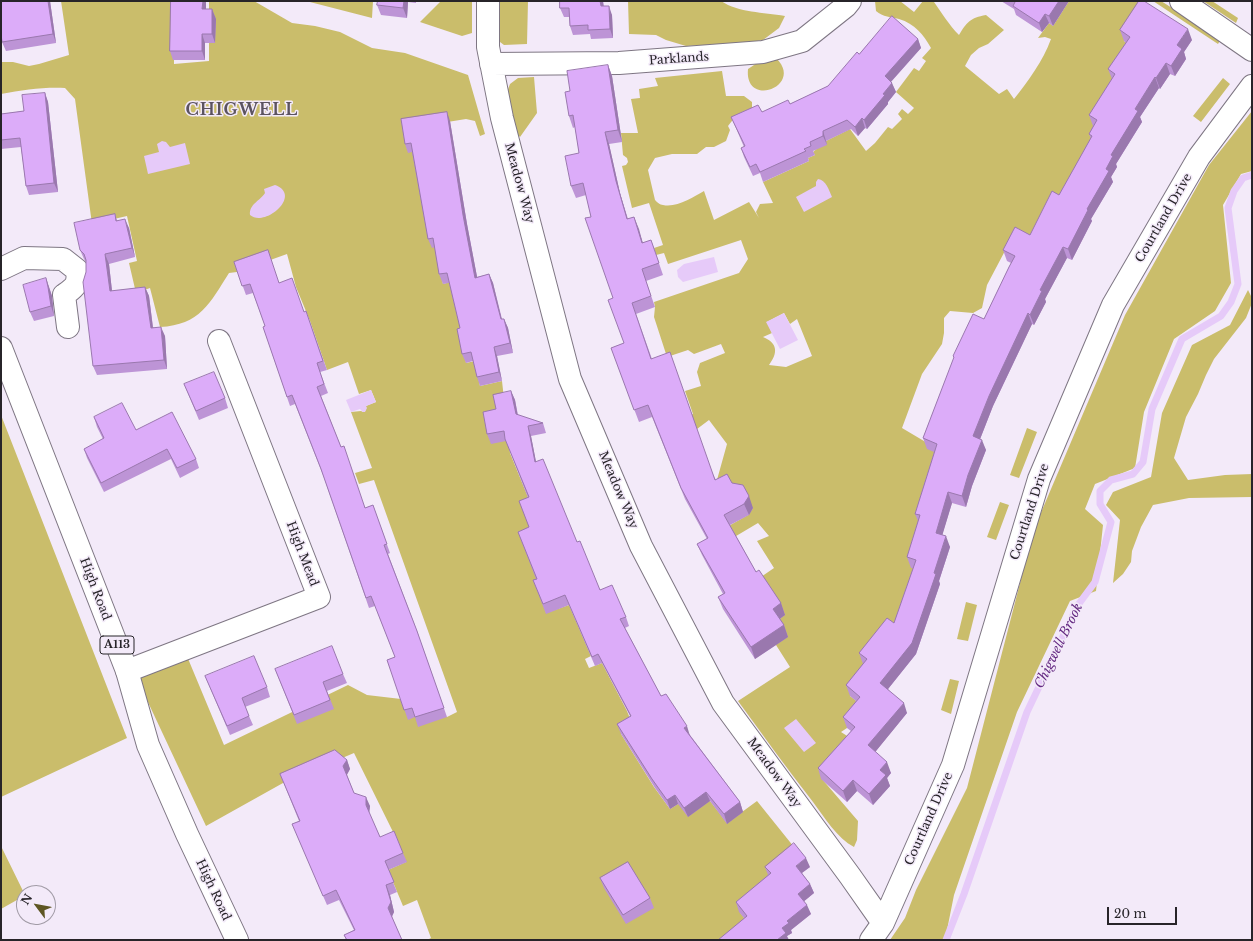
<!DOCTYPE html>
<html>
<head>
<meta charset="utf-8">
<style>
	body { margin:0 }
	#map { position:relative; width:1253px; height:941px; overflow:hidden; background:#f3eaf9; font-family:"Libre Baskerville",serif }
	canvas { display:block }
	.frame { position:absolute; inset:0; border:2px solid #272429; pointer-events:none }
	.north { position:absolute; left:16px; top:885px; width:40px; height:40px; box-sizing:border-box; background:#f3eaf9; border:1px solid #a19ba6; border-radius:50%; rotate:302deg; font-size:11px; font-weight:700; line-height:16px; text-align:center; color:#272429 }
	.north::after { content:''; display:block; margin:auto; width:14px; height:18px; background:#5e5623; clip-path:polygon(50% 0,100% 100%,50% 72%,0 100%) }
	.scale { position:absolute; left:1107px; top:907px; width:70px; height:18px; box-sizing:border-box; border:2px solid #272429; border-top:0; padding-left:5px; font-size:12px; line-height:14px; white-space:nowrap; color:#272429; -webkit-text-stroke:3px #f3eaf9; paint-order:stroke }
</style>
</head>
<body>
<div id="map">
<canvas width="1253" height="941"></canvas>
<div class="frame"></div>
<div class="north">N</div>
<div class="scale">20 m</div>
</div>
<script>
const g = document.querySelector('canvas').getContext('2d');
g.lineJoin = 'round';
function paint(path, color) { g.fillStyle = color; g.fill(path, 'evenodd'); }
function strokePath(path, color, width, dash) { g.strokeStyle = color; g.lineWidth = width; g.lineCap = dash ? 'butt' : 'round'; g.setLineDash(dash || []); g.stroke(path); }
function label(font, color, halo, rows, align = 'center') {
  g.font = font + ' "Libre Baskerville",serif'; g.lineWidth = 3; g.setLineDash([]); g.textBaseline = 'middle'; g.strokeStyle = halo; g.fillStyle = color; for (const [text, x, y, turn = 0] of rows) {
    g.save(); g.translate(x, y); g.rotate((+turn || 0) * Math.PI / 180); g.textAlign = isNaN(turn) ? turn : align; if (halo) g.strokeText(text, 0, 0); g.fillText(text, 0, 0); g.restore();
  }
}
const green = new Path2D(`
	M61 1H174V64L209 61V1H254L292 23 315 26 340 32 372 48 405 53 468 75 485 134 480 136 475 121 466 119 404 129 429 150 436 247 443 284 450 282 462 333 466 363 475 361 480 386 502 381 510 453 532 507 533 537 546 613 569 605 591 656 585 659 589 668 602 663 627 711 633 726 621 734 654 787 670 809 678 804 710 801 727 823 757 801 798 852 739 911 750 926 728 940H427L431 938 417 900 403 906 388 870 406 862 397 840 354 753 283 783 206 826 132 668 184 649 224 745 348 685 367 695 401 699 415 717H447L457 712 374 480 359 484 355 473 372 468 351 412 361 411 363 412 366 410V406L376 402 371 390 359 394 348 362 327 370 310 321 296 287 287 254 237 272 229 273C210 303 200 325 160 327L150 288 136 293 129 263 137 261 127 216 92 224 75 99 65 88C43 87 23 90 1 94V62H13L29 66 39 64 69 55Z
	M306 1H373L372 18Z
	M441 1H472V33L462 36 420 22Z
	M496 1H528L527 44 504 45 496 39Z
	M628 1H721C739 13 763 12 785 16L779 28 763 40 745 43 686 46 666 40 656 35 629 34Z
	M875 1H900L914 12 923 1 934 2C942 13 949 25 959 35 967 22 970 18 986 15L1004 30 988 44 979 48 971 55 965 66 999 94 1007 89 1014 99C1028 81 1043 61 1051 39L1045 37 1038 38 1049 23 1053 26 1069 1H1142L1124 41 1134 48 1052 250 1017 228 987 285 982 308 973 313 950 311 944 318V333L942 344 922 374 902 428 929 444 941 455 920 570 899 629 863 664 871 670 850 696 864 707 847 728 841 732 855 741 822 779 858 821 857 840 854 847C837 838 825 818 813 802 787 769 763 735 738 701L790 667 776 645 758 579 774 568 757 541 769 536 758 523 726 542 718 532 748 515 753 508 715 487 727 444 709 420 697 429 674 421 693 414 685 391 701 386 697 372 700 363 725 353 721 344 694 354 688 350 667 357 654 317 655 307 654 302 739 273 748 259 741 240 668 264 664 253 656 255 654 248 663 245 649 203 632 208 622 166 626 165 628 162 627 158 623 155 621 133H638L631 99 640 98 639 89 658 86 655 78 722 71 726 96H744L752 102V109L735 117 728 126 730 130 726 141 714 147H706L697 154H672L655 158 648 170 655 200C657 202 660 205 663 205 677 208 693 197 704 191L714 220 749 202 759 218 756 212 760 204 773 203 763 182 809 161 808 158 815 155 813 152 826 141 850 129 866 151 875 143 888 127 892 129 902 119 898 114 902 109 908 114 914 108 896 92 914 68 919 71 926 61 922 58 931 48C923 34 915 24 899 19 891 17 883 17 876 11ZM784 313 790 324 797 319 812 356 786 367 769 365C778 353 778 343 763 337L772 333 767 322Z
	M1153 1H1161L1221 39 1218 44Z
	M1203 1H1212L1238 18 1236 23Z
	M776 58C805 86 744 109 748 69L757 63Z
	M534 77 537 113 520 137 516 133 507 92 510 84 518 78Z
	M1223 78 1230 84 1201 122 1193 116Z
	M1252 111V171L1241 174 1223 205 1231 283 1215 311 1174 339 1144 412 1135 468 1095 484 1085 509 1103 525 1096 591 1070 601 1017 712 954 895 945 940H890L905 918 916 890 967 788 1034 529 1125 315 1209 165Z
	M1248 290 1252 298V303L1246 318 1214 359 1206 375 1198 394 1186 417 1174 458 1188 480 1225 475 1252 474V497L1189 498 1153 505 1141 527 1132 551 1131 562 1123 574 1113 583 1120 520 1106 505 1113 492 1151 477 1162 413 1192 345 1230 325Z
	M1 415 127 738 1 797Z
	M1027 428 1037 432 1019 478 1010 475Z
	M1000 502 1009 505 996 540 987 537Z
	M966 602 977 605 968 641 957 639Z
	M950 679 959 681 951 714 941 710Z
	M1 846 24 893V896L1 909Z`);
const water = new Path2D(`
	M162 141 166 142 170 147 185 143 190 164 148 174 144 156 159 152 157 144Z
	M818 179C826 180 829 190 832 197L804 212 796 197 816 186V182Z
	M275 185C303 195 265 228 250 215 249 204 260 201 265 193L264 189Z
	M714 257 718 272 683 282 678 277 677 270 684 264Z
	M784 313 798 340 780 349 766 322Z
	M371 390 376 402 366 406 367 408 365 412H363L360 409 351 412 346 400Z
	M796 719 816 743 804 752 784 728Z`);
const stream = new Path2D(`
	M946 940 964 894 1027 712 1078 605 1095 582 1111 522 1100 504V491L1111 480 1133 474 1143 462 1152 409 1182 339 1221 316 1231 302 1238 284 1228 208 1234 191 1243 178 1252 175`);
const minor = new Path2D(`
	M488 1V47L502 118 570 379 641 546 723 703 850 876 883 923
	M1181 1 1252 50
	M491 64 619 63 763 52 802 41 846 6 850 1
	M1 269 24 258 63 259 77 270C79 285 75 287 64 295L68 327
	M127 671 319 597 219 341
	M871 940 883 923 953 765 1039 479 1113 305 1199 157 1252 86`);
const major = new Path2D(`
	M1 348 127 671 148 745 187 834 237 940`);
const wall = new Path2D(`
	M50 1 56 43 6 51 2 42Z
	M171 1H206V9H212L216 19 215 43H205V60H173L170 51Z
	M378 1H416V3L408 2 407 18 381 15 377 5Z
	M603 1 604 6 612 15 613 38 591 39 590 34 573 35 570 26 569 17H564L560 8Z
	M1001 1H1069L1053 26 1049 23 1042 32 1016 15 1014 9Z
	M1120 30 1192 40 1184 52 1186 59 1175 76 1170 74 1160 89 1159 88 1140 117 1142 122 1116 164 1117 167 1111 177 1113 182 1091 219 1092 221 1072 260 1067 258 1045 299 1046 302 1034 325 1032 324 993 406 980 439 986 450 972 486 966 507 952 503 942 535 950 547 939 581 940 584 916 654 888 689 907 713 875 752 891 773 887 778 890 786 873 805 857 791 847 802 821 779 818 768 851 731 847 728 843 717 856 701 850 696 846 685 863 664 859 653 894 623 913 568H911L907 557 918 521 915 514 934 452 927 449 923 438 954 358 953 356 984 319 1011 263 1007 261 1003 250 1030 235 1059 195 1091 139 1089 134 1093 126 1089 115 1112 79 1108 69 1126 43 1124 41Z
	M918 39 921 48 891 82 896 92 888 102V104L867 129 865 128 858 136 851 129 826 141 827 145 813 151 815 155 808 158 809 161 763 182 760 173 753 176 744 157 741 148 744 147 735 126 731 117 762 112 790 104 828 86 859 54Z
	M608 65 612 76 622 142 609 144 620 193 628 219 634 217 643 243 651 240 663 275 646 281 655 307 636 314 652 359 716 480 732 483 753 508 749 515 730 525 756 572 781 603 785 615 780 619 784 625 788 637 755 659 723 609 718 597 723 594 702 555 697 544 707 539 685 499 652 417 639 422 611 348 624 343 613 298 591 217 586 195 576 198 571 186 579 153 575 127 573 128 569 116 570 91Z
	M45 93 48 102 58 192 29 195 26 186 21 147 1 149V114L24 111Z
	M450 121 467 224 477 277 489 274 493 283 502 319H504L508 328 513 353 497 356 502 381 480 386 477 377 473 361 466 363 462 354 460 328 449 283 443 284 439 274 435 247 432 248 428 239 412 152 408 153 405 144Z
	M115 214 117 220 129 228 135 257 109 264 112 291 145 287 149 296 153 327 165 336 167 369 97 375 93 366 86 272V262L84 259 80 250Z
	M234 262 280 283 304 312 306 311 327 370 320 372 328 393 321 396 365 508 373 505 390 553 388 554 417 631 447 717 418 727 415 717 408 720 387 660 395 657 375 606 369 608 323 475 295 404 290 406 263 327 265 326 253 293 246 295Z
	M46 278 52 296 54 316 34 321 30 312Z
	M184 384 225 398 228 408 199 420Z
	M511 391 515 400 518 415 543 423 546 433 531 436 536 462 577 542 600 590 626 617 629 626 625 628 661 696 740 802 743 812 727 824 710 801 688 817 678 804 670 809 655 788 621 734 617 724 630 716 602 663 595 666 569 605 546 614 533 580 536 579 518 532 529 528 528 498 506 441 491 444 487 434 496 409Z
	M94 417 136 430 196 459 199 468 180 478 171 459 104 492 87 458 84 449 103 439 97 427Z
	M275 669 343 674 347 683 327 691 334 709 297 724Z
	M205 676 267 687 270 697 245 707 253 725 230 735Z
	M347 760 350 769 347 775 354 793 370 806 369 813 380 837 403 853 407 862 388 870 397 892 390 895 394 912 392 917 402 940H346L344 935 354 930 339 900 327 905 296 833 292 824 299 821 280 774Z
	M765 867H810L802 873 810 884 814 893 804 901 811 914 791 930 792 933 787 936 744 918 739 912 736 902 768 875Z
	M600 878 650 898 654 908 626 924 604 888Z`);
const shadedWall = new Path2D(`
	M48 1H50L56 43 53 34Z
	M203 1H206V18L202 9Z
	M404 1H408V2L407 18 403 8Z
	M600 1H603L604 15 601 6Z
	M1059 1H1069L1053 26 1049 16Z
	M609 6 612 15 613 38 610 29Z
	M212 9 216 19 215 43 212 34Z
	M1045 14 1049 23 1042 32 1039 23Z
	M1188 29 1192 40 1184 52 1186 59 1175 76 1171 66 1177 45Z
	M202 34 205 43V60L202 51Z
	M918 39 921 48 888 85 885 76Z
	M1166 63 1170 74 1160 89 1156 78Z
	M608 65 612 76 622 142 618 130Z
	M1155 77 1159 88 1140 117 1142 122 1116 164 1117 167 1111 177 1113 182 1091 219 1092 221 1072 260 1068 249 1106 169 1111 155 1135 109Z
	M892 83 896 92 888 102V104L867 129 864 120 883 94Z
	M45 93 48 102 58 192 54 183Z
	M447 112 450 121 467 224 479 287 475 278 463 215Z
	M862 118 865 128 858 136 855 127Z
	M823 131 826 141 827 145 823 136Z
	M605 132 609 144 620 193 631 231 627 219 616 181Z
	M634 217 639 229 646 255 642 243Z
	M125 219 129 228 135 257 132 248Z
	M1063 247 1067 258 1045 299 1046 302 1034 325 1030 315 1040 290Z
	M105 254 109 264 113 300 110 291Z
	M489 274 493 283 504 329 501 319Z
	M46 278 52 296 54 316 51 306Z
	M145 287 149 296 154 337 151 328Z
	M1028 313 1032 324 993 406 977 447 973 436 989 396Z
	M504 319 508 328 513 353 510 343Z
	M161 327 165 336 167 369 164 360Z
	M494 347 497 356 502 381 499 372Z
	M511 391 515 400 519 423 516 414Z
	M528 426 531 436 538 472 535 462Z
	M982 440 986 450 972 486 966 507 962 496 968 475Z
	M948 492 952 503 940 543 936 533Z
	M749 496 753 508 749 515 744 504Z
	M946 536 950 547 939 581 940 584 916 654 884 694 880 683 934 573Z
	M781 603 785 615 778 620 773 609Z
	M784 625 788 637 755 659 751 647Z
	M904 703 907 713 872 756 868 745Z
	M687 726 690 736 684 728Z
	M347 760 350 769 346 776 343 766Z
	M887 762 891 773 887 778 890 786 873 805 869 794 880 770Z
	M853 780 857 791 847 802 843 791Z
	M706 792 710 801 688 817 684 808Z
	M675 795 678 804 670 809 667 800Z
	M366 797 370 806 369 814 366 805Z
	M740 802 743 812 727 824 724 814Z
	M806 858 810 867 799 875 796 866Z
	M810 884 814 893 802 903 798 894Z
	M386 885 390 895 394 912 391 918 388 908Z
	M807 905 811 914 791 930 792 933 787 936 789 940H777L782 928 787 921Z`);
const building = new Path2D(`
	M1 1H48L53 34 2 42 1 34Z
	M171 1H203L202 9H212V34H202V51H170Z
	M378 1H404L403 8 377 5Z
	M560 1H600L601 6H609L610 29 588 30V25L570 26 569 8H560Z
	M1013 1H1059L1049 16 1045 14 1039 23 1013 6 1015 2Z
	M1139 1H1144L1188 29 1177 45 1182 49 1171 66 1166 63 1156 78 1155 77 1135 109 1138 111 1111 155 1113 156 1106 169 1109 171 1087 209 1088 210 1068 249 1063 247 1040 290 1042 291 1030 315 1028 313 989 396 973 436 982 440 968 475 962 496 948 492 936 533 946 536 934 573 936 574 912 643 880 683 904 703 868 745 887 762 880 770 886 775 869 794 853 780 843 791 818 768 855 727 843 717 860 697 846 685 867 659 859 653 887 618 894 623 916 560 907 557 920 515 915 514 937 444 923 438 954 357 953 356 973 314 984 319 1009 267 1015 256 1003 250 1015 227 1030 235 1052 191 1059 195 1092 136 1089 134 1097 120 1089 115 1115 74 1108 69 1130 37 1120 30Z
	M892 16 918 39 885 76 892 83 883 94 885 95 864 120 862 118 855 127 847 120 823 131V136L810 142 811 146 804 149 806 151 760 172 756 164 750 167 741 148 745 146 731 117 758 105 762 112 788 100 790 104 828 86 857 52 859 54Z
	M608 65 618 130 605 132 616 181 627 219 634 217 642 243 651 240 659 263 642 269 651 296 632 303 651 359 670 352 715 480 727 474 732 483 743 485 749 496 744 504 724 515 756 572 759 570 781 603 773 609 784 625 751 647 718 597 725 593 697 544 708 538 681 488 648 405 634 410 611 348 624 343 608 300 613 298 585 218 591 217 583 183 571 186 565 156 579 153 573 115 569 116 565 92 570 91 567 71Z
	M45 93 54 183 26 186 20 138 1 140V114L24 111 22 95Z
	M447 112 463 215 475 278 489 274 501 319H504L510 343 494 347 499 372 477 377 471 352 462 354 457 329 460 328 447 273 439 274 433 238 428 239 411 143 405 144 401 119Z
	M115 214 116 221 125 219 132 248 105 254 110 291 145 287 151 328 161 327 164 360 93 366 83 282 86 272V260L84 254 80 250 74 223Z
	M268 250 279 283 292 278 304 312 306 311 323 361 317 363 324 384 317 387 341 447 344 446 365 508 373 505 387 544 384 545 417 631 444 708 415 717 412 708 404 710 387 660 395 657 371 596 366 598 321 469 292 395 287 397 263 327 265 326 250 284 242 286 234 262Z
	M46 278 48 287 51 306 30 312 23 285Z
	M214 372 225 398 196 411 184 384Z
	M511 391 516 414 543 423 528 426 535 462 543 459 577 542 580 541 600 590 612 585 626 617 620 619 661 696 666 694 687 726 684 728 740 802 724 814 706 792 684 808 675 795 667 800 652 779 617 724 631 716 598 654 592 657 565 595 543 604 533 580 537 579 518 532 529 527 519 501 529 497 505 439 504 431 487 434 483 412 496 409 493 395Z
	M122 403 136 430 172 412 196 459 177 468 167 449 101 483 84 449 104 438 94 417Z
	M332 646 343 674 323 682 330 700 294 715 275 669Z
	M254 656 267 687 242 698 249 716 227 726 205 676Z
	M335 750 347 760 343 766 354 793 366 797V805L380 837 394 831 403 853 385 861 394 882 386 885 391 902 388 908 402 940H347L344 935 355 930 336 890 323 896 292 824 300 821 280 774Z
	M794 843 806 858 796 866 810 884 798 894 807 905 787 921 789 923 782 928 786 933 777 940H718L747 916 736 902 771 873 765 867Z
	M628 862 650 898 623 915 600 878Z`);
const shields = [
	[117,645,34]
];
const shieldNames = [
	["A113",117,645]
];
const streetNames = [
	["Parklands",679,59,-4],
	["Meadow Way",519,183,75],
	["Courtland Drive",1164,218,-60],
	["Meadow Way",618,490,67],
	["Courtland Drive",1030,512,-72],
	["High Mead",302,554,69],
	["High Road",95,589,69],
	["Meadow Way",774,773,54],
	["Courtland Drive",929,819,-66],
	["High Road",213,890,65]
];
const waterNames = [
	["Chigwell Brook",1059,646,-64]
];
const districtNames = [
	["CHIGWELL",242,110]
];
paint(green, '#cabd6b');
paint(water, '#e6caf9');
strokePath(stream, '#e6caf9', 7);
strokePath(minor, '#7e7683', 24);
strokePath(major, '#7e7683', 24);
strokePath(minor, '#fff', 22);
strokePath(major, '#fff', 22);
paint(wall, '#bd94d6');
paint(shadedWall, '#9a78ae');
paint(building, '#dcacf9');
strokePath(building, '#9a78ae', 1);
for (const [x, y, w] of shields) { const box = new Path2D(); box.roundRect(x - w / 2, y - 9, w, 18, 3); g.fillStyle = '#f3eaf9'; g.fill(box); strokePath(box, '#272429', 1); }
label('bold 11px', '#272429', null, shieldNames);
label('12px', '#272429', '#f3eaf9', streetNames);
label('italic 13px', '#652b83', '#f3eaf9', waterNames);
g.letterSpacing = '1px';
label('bold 16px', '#5b5360', '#f3eaf9', districtNames);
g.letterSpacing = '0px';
</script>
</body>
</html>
